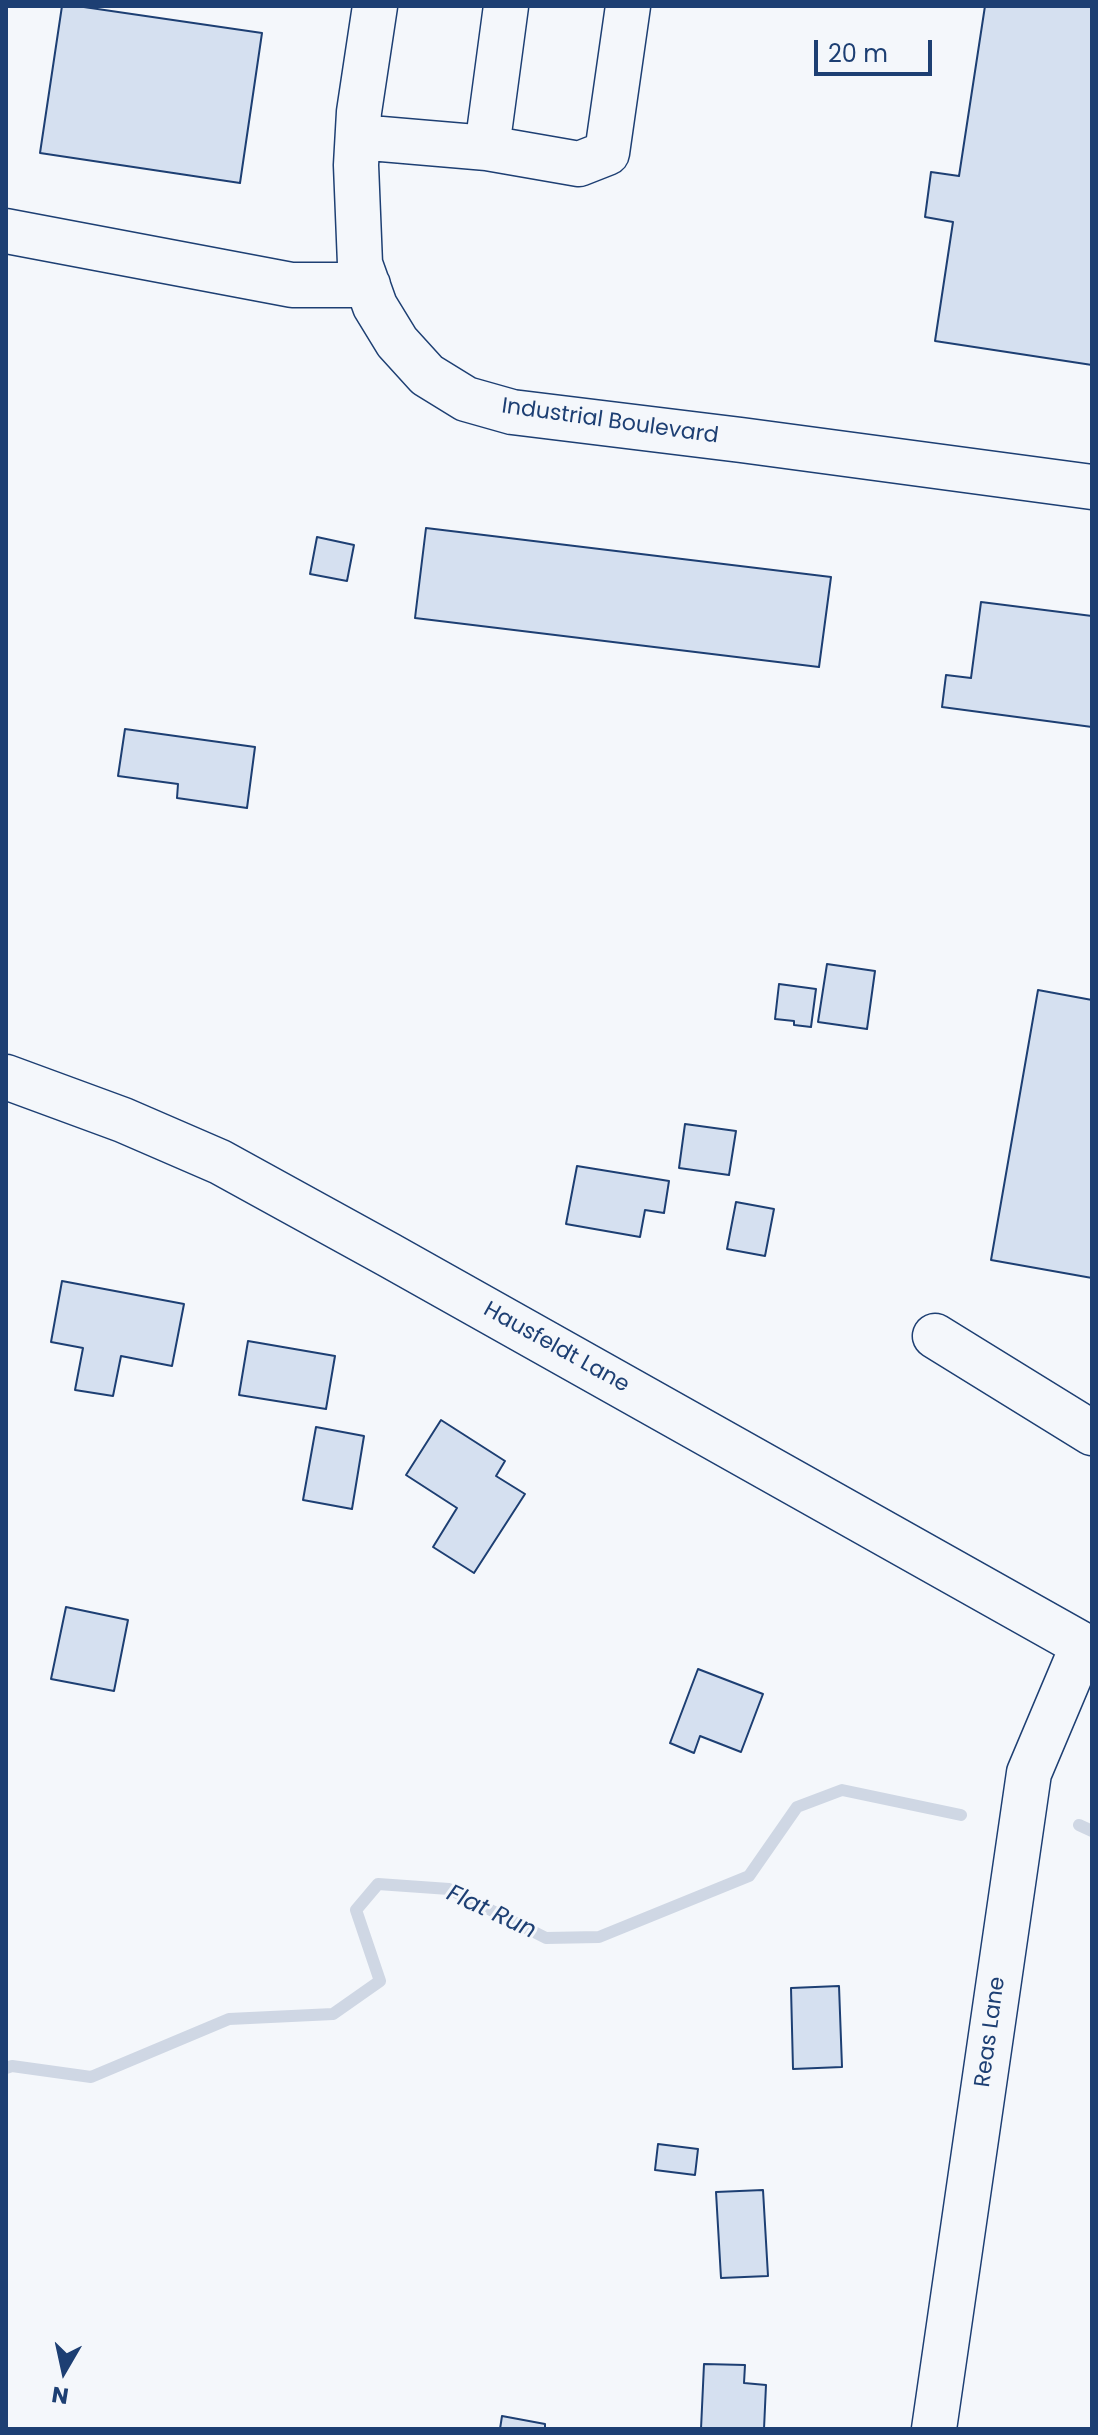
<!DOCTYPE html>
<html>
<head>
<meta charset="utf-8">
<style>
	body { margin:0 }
	#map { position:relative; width:1098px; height:2435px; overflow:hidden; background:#f4f7fb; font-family:Poppins,sans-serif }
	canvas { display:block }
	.frame { position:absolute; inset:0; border:8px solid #1d3f73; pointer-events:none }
	.north { position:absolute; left:24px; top:2331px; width:80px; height:80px; -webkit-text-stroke:6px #f4f7fb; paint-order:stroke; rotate:189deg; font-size:22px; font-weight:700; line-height:32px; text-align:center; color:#1d3f73 }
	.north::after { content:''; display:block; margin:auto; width:28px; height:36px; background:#1d3f73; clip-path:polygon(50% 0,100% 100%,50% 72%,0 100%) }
	.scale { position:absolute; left:814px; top:40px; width:118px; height:36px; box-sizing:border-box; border:4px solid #1d3f73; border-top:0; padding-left:10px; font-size:24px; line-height:28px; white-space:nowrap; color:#1d3f73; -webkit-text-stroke:6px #f4f7fb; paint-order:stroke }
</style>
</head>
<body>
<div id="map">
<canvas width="1098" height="2435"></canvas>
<div class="frame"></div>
<div class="north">N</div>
<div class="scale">20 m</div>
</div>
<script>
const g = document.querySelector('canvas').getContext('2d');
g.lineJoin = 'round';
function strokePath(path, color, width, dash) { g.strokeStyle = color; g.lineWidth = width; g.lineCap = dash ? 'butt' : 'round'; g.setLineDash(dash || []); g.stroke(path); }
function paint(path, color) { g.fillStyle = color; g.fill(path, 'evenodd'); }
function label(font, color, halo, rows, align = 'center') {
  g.font = font + ' Poppins,sans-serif'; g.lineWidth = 6; g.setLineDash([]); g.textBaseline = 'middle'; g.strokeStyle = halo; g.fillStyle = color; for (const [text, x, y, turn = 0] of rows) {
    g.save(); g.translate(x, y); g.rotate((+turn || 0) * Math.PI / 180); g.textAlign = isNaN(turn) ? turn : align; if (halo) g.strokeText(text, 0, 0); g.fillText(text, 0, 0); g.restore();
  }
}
const stream = new Path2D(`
	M1079 1825 1092 1831
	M6 2068 12 2066 91 2077 229 2019 333 2014 380 1981 356 1910 378 1884 449 1889 546 1938 599 1937 749 1876 797 1807 842 1790 961 1815`);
const building = new Path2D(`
	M62 6H77L262 33 240 183 40 153Z
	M985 6H1092V365L935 341 953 222 925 217 931 172 959 176Z
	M426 528 831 577 819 667 415 618Z
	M317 537 354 545 347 581 310 574Z
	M981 602 1092 616V727L942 707 946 675 971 678Z
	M125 729 255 747 247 808 177 798 178 784 118 776Z
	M827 964 875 971 867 1029 818 1022Z
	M779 984 816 989 811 1027 794 1025V1021L775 1019Z
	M1038 990 1092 1000V1278L991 1260Z
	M685 1124 736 1131 729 1175 679 1168Z
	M577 1166 669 1181 664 1213 645 1210 640 1237 566 1224Z
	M736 1202 774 1209 765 1256 727 1249Z
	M62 1281 184 1304 172 1366 121 1356 113 1396 75 1390 83 1348 51 1342Z
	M248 1341 335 1356 326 1409 239 1395Z
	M441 1420 505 1461 496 1476 525 1494 474 1573 433 1547 457 1508 406 1475Z
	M316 1427 364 1436 352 1509 303 1500Z
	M66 1607 128 1620 114 1691 51 1679Z
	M698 1669 763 1694 741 1752 700 1736 694 1753 670 1743Z
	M839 1986 842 2067 793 2069 791 1988Z
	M658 2144 698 2149 695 2175 655 2170Z
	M763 2190 768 2276 721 2278 716 2192Z
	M704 2364 745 2365 744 2383 766 2385 764 2429H701Z
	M502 2416 545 2424V2429H500Z`);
const minor = new Path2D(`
	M375 6 359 112 356 165 360 264 375 306 397 342 427 375 466 399 512 412 741 440 1092 487
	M358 137 487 148 506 6
	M487 148 579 164 607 153 628 6
	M6 231 292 285H368
	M6 1077 123 1120 220 1162 389 1255 1092 1650
	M935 1336 1092 1433
	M934 2429 1029 1773 1083 1645`);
const streetNames = [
	["Industrial Boulevard",610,422,8],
	["Hausfeldt Lane",556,1348,29],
	["Reas Lane",991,2032,-82]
];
const waterNames = [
	["Flat Run",491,1913,25]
];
strokePath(stream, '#cfd7e4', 12);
paint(building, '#d5e0f0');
strokePath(building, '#1d3f73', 2);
strokePath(minor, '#1d3f73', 47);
strokePath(minor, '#f4f7fb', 44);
label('22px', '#1d3f73', '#f4f7fb', streetNames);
label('italic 24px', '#1d3f73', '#f4f7fb', waterNames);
</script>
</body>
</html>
